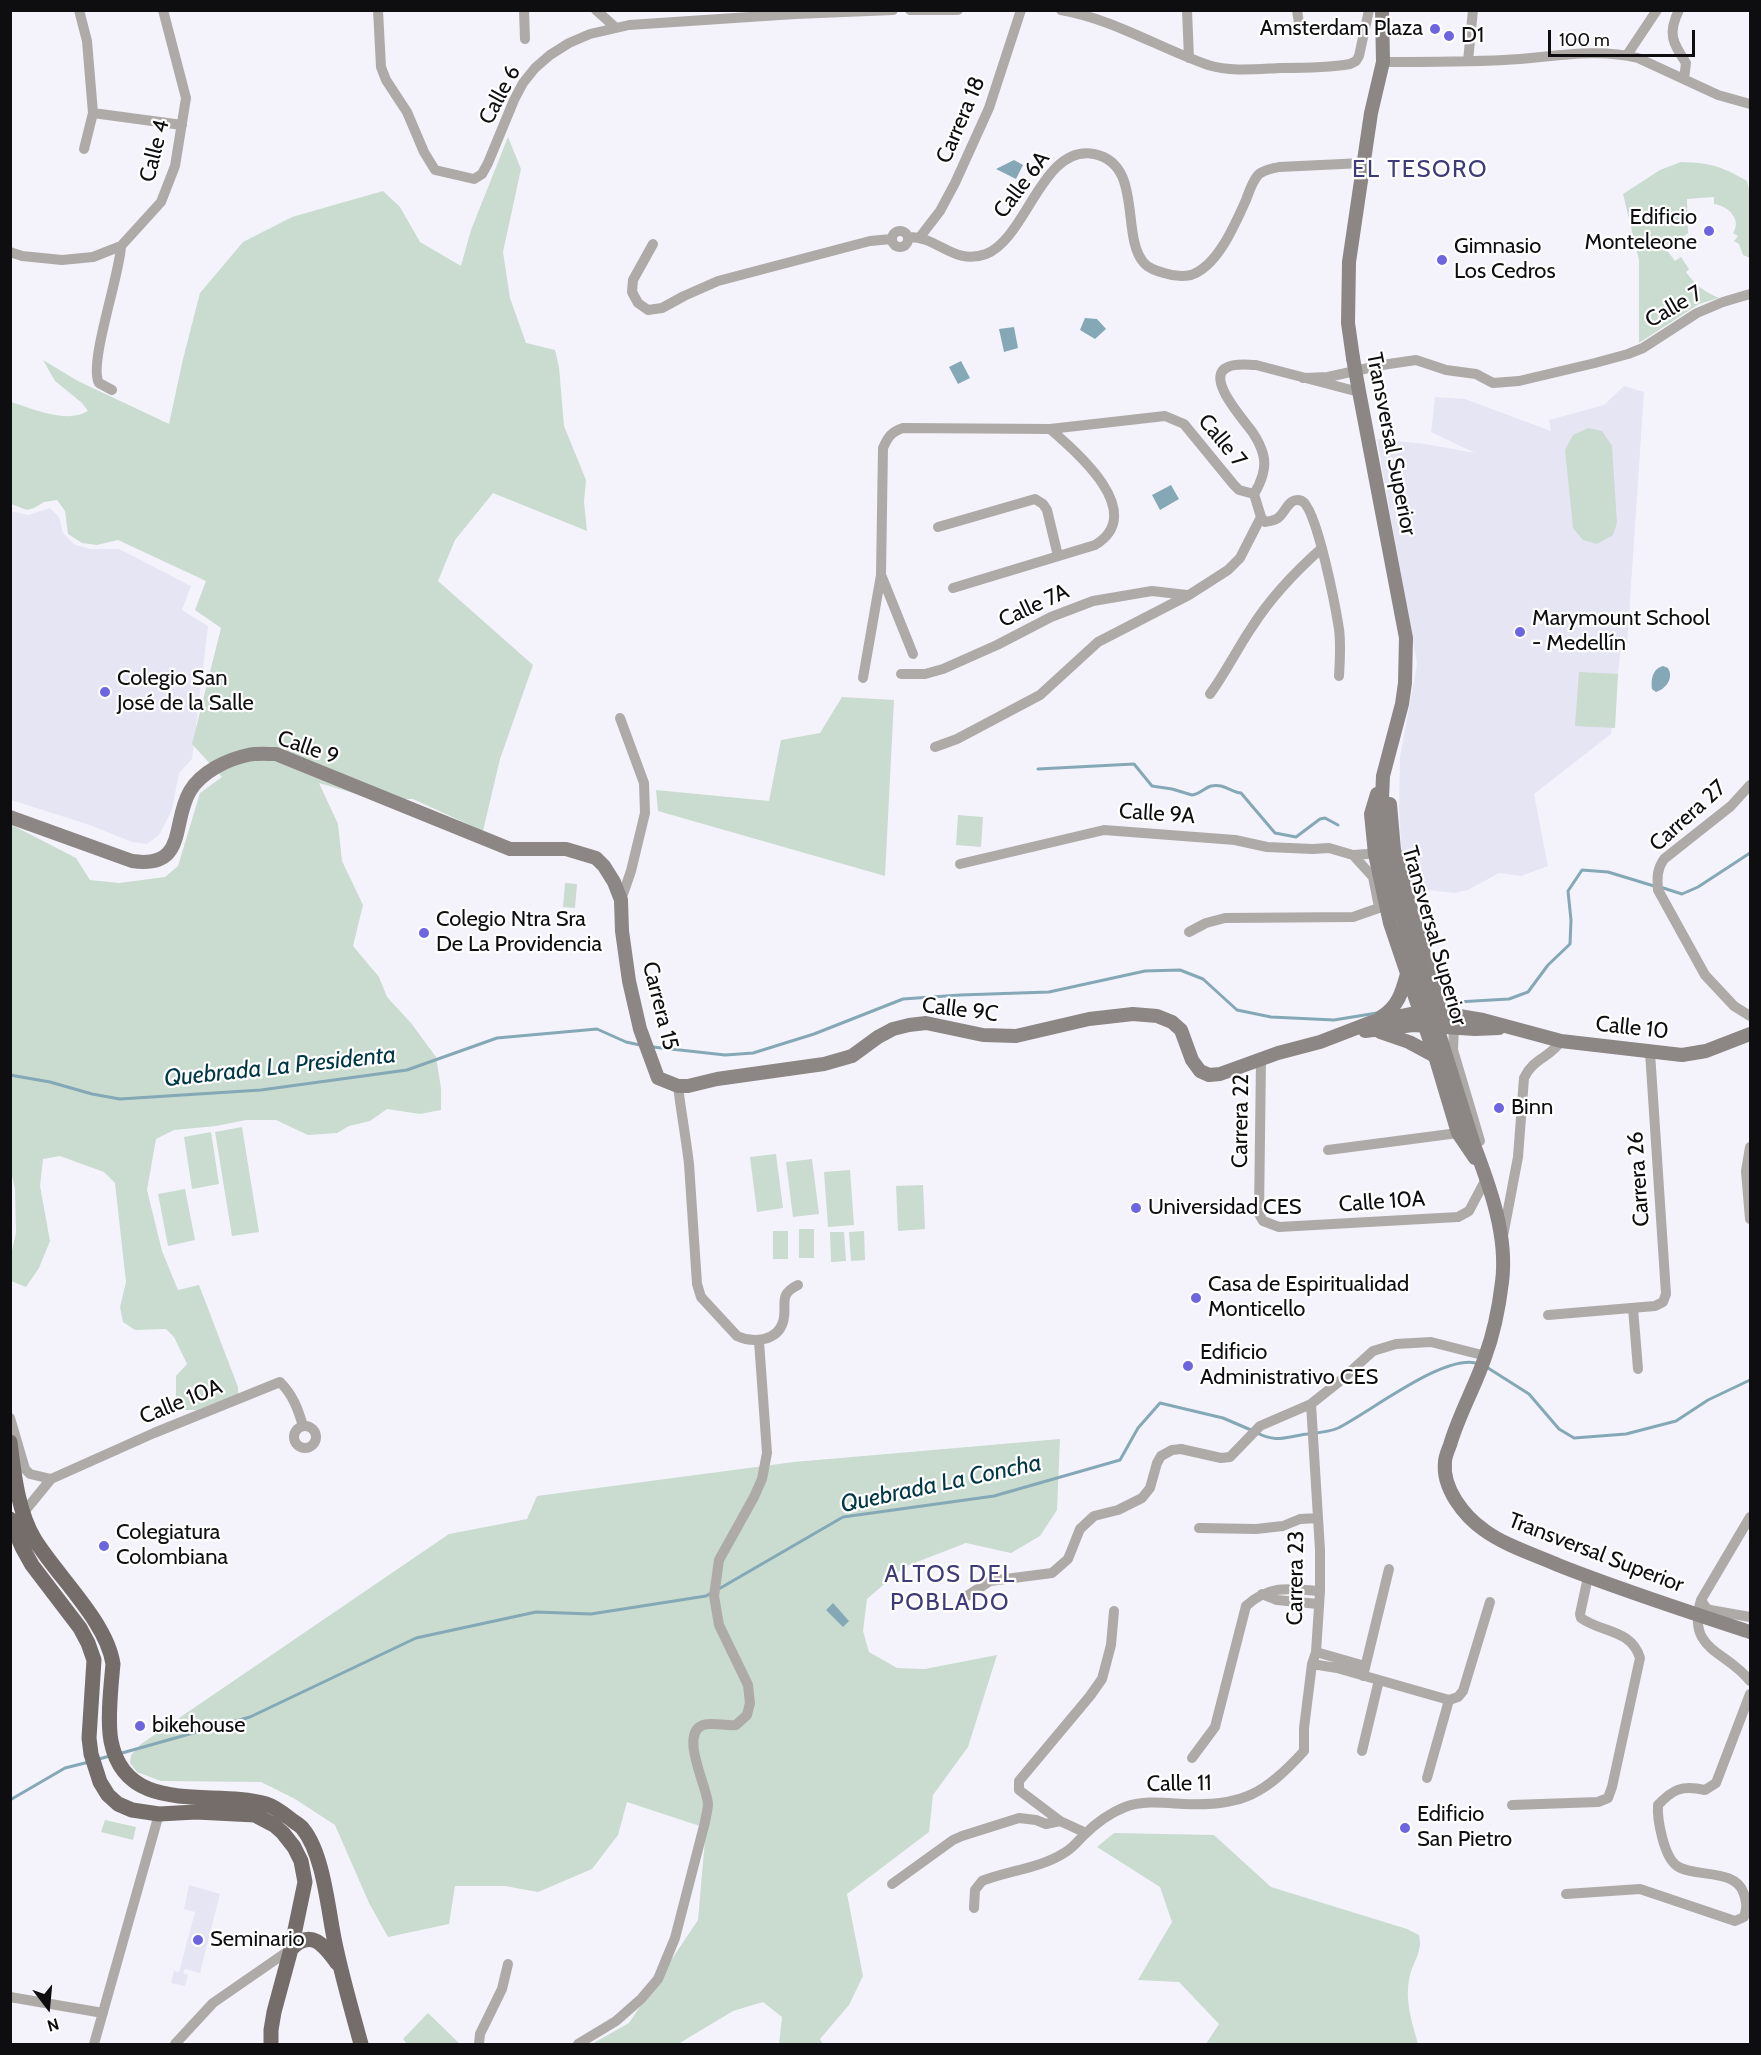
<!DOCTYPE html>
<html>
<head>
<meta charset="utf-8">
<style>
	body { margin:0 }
	#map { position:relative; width:1761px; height:2055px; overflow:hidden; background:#f4f3fc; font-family:Cabin,sans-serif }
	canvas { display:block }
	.frame { position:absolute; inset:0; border:12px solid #0e0e11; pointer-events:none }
	.north { position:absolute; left:18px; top:1977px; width:60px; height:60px; -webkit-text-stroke:4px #fff; paint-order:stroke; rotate:164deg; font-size:16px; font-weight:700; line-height:24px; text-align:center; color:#0e0e11 }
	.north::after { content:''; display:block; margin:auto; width:21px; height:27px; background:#0e0e11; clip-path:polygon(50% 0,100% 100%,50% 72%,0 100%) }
	.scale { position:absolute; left:1548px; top:30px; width:147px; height:27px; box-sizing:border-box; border:3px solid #0e0e11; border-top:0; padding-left:8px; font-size:18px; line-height:21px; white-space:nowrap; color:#0e0e11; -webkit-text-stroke:4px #fff; paint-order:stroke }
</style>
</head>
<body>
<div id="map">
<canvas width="1761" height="2055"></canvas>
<div class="frame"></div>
<div class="north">N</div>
<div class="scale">100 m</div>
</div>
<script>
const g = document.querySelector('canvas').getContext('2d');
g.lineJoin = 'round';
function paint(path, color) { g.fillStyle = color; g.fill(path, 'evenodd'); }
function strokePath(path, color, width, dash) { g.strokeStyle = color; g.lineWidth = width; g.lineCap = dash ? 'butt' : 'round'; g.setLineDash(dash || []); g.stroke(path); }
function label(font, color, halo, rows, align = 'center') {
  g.font = font + ' Cabin,sans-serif'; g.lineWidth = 4.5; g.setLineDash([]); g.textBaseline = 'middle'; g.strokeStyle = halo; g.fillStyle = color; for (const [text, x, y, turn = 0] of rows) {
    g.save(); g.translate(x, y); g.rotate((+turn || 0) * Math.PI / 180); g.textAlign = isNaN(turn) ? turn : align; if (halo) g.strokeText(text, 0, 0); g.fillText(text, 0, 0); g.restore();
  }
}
const built = new Path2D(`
	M1624 386 1644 392 1627 646 1621 648 1611 734 1534 794 1548 866 1521 876 1499 873 1468 890 1454 893 1412 888 1402 858 1399 809 1400 757 1417 664 1377 439 1425 444 1475 453 1431 432 1435 397 1465 399 1551 431 1549 420 1604 405Z
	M50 508 59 517 63 533 75 545 91 549H119L191 586 182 610 208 626 192 759 179 773 172 810 159 835 147 844 132 842 90 825 11 800 10 511 28 515Z
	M189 1885 220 1894 200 1973 185 1969 183 1973 188 1975 185 1986 171 1983 174 1971 179 1972 195 1912 184 1909Z`);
const green = new Path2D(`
	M508 137 521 169 503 252 510 298 526 343 555 350 559 367 564 426 586 480 584 502 587 531 493 493 455 540 438 581 533 665 500 759 483 831 413 799H374L319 783 338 824 342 861 363 905 353 946 379 977 387 997 411 1023 436 1057 441 1088V1110L420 1114 387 1109 370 1121 349 1126 337 1133 308 1135 276 1120H246L216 1126 174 1130 156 1139 147 1190 162 1251 178 1290 199 1285 238 1387V1394L197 1410H182L176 1399V1376L187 1364 174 1337 166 1329 135 1330 123 1322 120 1307 126 1282 115 1183 104 1172 60 1156 43 1159 40 1186 50 1241 39 1268 26 1287 11 1281V1255L16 1233 15 1189 10 1166V824L76 858 90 880 119 883 165 877 178 866 200 793 222 777 192 744 221 628 195 610 206 581 118 540 97 545 82 543 68 534 65 511 57 500 44 502 34 508 27 510 11 504V402C34 409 66 424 88 411L82 403 55 381 43 360 78 381 169 424 183 359 200 293 243 242 292 217 383 191 400 207 420 242 461 266 471 230Z
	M1681 162C1711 163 1721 166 1747 181L1750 194V258L1743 255 1739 244 1734 241 1738 236 1733 233C1742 219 1728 206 1714 204V197L1687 199 1688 233 1666 249 1675 261 1681 257 1689 269 1686 272C1695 285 1705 292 1719 298L1699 304 1639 343V260L1623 194 1660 170Z
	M1588 428 1602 431 1612 446 1617 523 1613 535 1597 544 1583 540 1573 528 1565 450 1573 435Z
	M1579 672 1618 674 1615 728 1575 726Z
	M842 697 894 700 885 876 658 811 656 790 769 801 781 740 820 733Z
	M958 815 983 817 981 847 956 845Z
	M565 883 577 884 575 908 563 907Z
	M242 1127 259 1232 232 1236 215 1132Z
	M211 1132 219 1184 192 1189 184 1137Z
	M776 1154 783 1208 757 1212 750 1157Z
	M812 1159 819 1214 793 1217 786 1162Z
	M850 1170 854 1225 828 1227 824 1172Z
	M923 1185 925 1229 898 1231 896 1186Z
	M185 1189 195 1240 168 1246 158 1194Z
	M799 1229H814V1258H799Z
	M773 1231H788V1259H773Z
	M864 1231 865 1260 851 1261 849 1232Z
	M830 1232H844L846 1261 831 1262Z
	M1060 1439 1057 1510 1040 1536 1011 1553 966 1543 904 1567 867 1599 863 1631 869 1652 897 1668 925 1669 997 1655 968 1747 933 1795 929 1832 847 1894 863 1976 849 2005 820 2039 823 2044H779L782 2017 763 2002 733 2011 678 2044H592L629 2023 698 1920 706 1828 627 1802 618 1835 592 1869 538 1892 505 1886H455L449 1924 388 1937 369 1903 335 1825 295 1799 261 1782 161 1781 137 1772 130 1763 131 1755 141 1744 449 1534 527 1519 537 1496 794 1462Z
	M105 1820 136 1827 133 1840 101 1832Z
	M1114 1833 1214 1835 1271 1887 1407 1929 1419 1935C1423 1951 1414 1960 1410 1975 1404 2000 1412 2021 1418 2044H1206L1219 2024 1179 1982 1138 1980 1172 1922 1160 1887 1097 1847Z
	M428 2013 460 2044H407L403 2039Z`);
const water = new Path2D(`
	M1014 160 1023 165 1016 179 996 169Z
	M1085 318 1097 319 1106 329 1095 339 1080 330Z
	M1014 327 1018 348 1004 352 999 329Z
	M961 361 970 378 958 384 949 367Z
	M1171 485 1179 499 1160 510 1152 495Z
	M1663 666 1668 668C1674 678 1666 689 1656 692L1652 689C1651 680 1652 669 1663 666Z
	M833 1603 849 1621 843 1627 826 1610Z`);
const stream = new Path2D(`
	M1038 769 1134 764 1152 786 1172 789 1192 795C1200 794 1204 788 1211 786 1223 783 1231 792 1241 793L1275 833 1296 837 1320 819 1325 818 1338 825
	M1660 887 1682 894 1698 887 1750 853
	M1457 1002 1509 999 1528 992 1548 965 1570 944 1571 920 1568 891 1582 870 1608 872 1654 886
	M653 1047 725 1055 753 1053 814 1034 903 999 960 995 1049 992 1145 971 1180 970 1203 979 1237 1010 1271 1017 1334 1020 1377 1013
	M10 1075 50 1082 92 1094 120 1099 261 1090 407 1070 497 1038 597 1029 626 1042 640 1045
	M1488 1368 1529 1394 1559 1429 1574 1438 1626 1434 1676 1421 1708 1400 1750 1380
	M1257 1433C1276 1442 1282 1438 1301 1435 1313 1433 1327 1433 1338 1428 1369 1413 1447 1351 1479 1364
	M717 1590 843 1517 994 1496 1120 1460 1138 1428 1160 1403 1223 1418 1251 1430
	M122 1753 250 1717 416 1638 536 1612 591 1614 706 1596 711 1593
	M99 1759 113 1755
	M10 1800 65 1768 89 1762`);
const street = new Path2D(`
	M79 10 87 41 93 113 84 149
	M378 10 381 67 386 80 407 112 424 152 435 170 474 179 482 174 488 163 514 100 523 83 535 68 550 55 569 43 590 34 629 25 795 14 893 10
	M524 10 525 39
	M596 10 616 28
	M910 10H958
	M1061 10C1113 19 1159 48 1208 65 1231 72 1257 69 1281 68 1304 68 1327 68 1350 64L1356 61 1359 56 1369 10
	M1187 10 1189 58
	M1297 10 1300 30
	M1679 10C1667 34 1673 43 1686 63L1684 79
	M1627 55 1657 10
	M1468 61 1473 10
	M1383 62C1423 62 1464 62 1504 60 1549 58 1594 47 1638 58L1718 95 1750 104
	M93 113 182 125
	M892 239a8 8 0 1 1 16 0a8 8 0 1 1-16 0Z
	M909 237C937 236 954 266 986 254 1027 238 1042 144 1094 154 1144 164 1120 236 1144 263 1149 269 1157 271 1164 273 1173 276 1182 277 1191 275 1218 266 1235 224 1246 200 1249 192 1252 182 1258 175 1263 170 1271 169 1279 167L1363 163
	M920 237 940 211 955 183 989 108 1021 10
	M653 244 633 280 632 292 638 303 648 310 662 308 684 296 718 281 870 241 891 239
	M10 252 22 256 62 260 93 257 121 246 161 202 175 166 186 98 163 10
	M1303 378 1328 377 1382 365 1416 360 1446 370 1476 374 1493 383 1519 381 1595 363 1628 354 1643 348 1697 313 1723 302 1750 294
	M112 390 99 383C88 364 120 275 121 246
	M1254 494C1261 483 1267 467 1263 454 1261 447 1257 439 1253 433 1246 422 1203 377 1228 367 1236 363 1247 365 1256 365L1359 392
	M1261 517 1265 522C1269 521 1274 521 1278 518 1286 512 1289 496 1302 501 1317 508 1336 610 1339 629 1341 644 1340 660 1339 676
	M938 527 1035 499 1043 504 1047 510 1058 556
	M882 577 913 654
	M953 588 1095 545C1148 513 1077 452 1050 429
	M901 674H925L943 669 997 645 1051 617 1093 601 1152 591 1187 595
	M863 678 881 575 883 448C888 437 891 432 903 428L1050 429 1165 416 1184 424 1234 485 1239 490 1254 494
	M1210 694C1226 672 1237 649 1252 627 1271 597 1296 571 1322 548
	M620 718 644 783 645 813 631 871 621 900
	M935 747 957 739 1040 695 1098 642 1189 595 1228 570 1240 558 1261 517 1254 494
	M1750 785 1731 806 1664 859C1657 869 1657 877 1658 890L1705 975 1734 1006 1750 1016
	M1353 855 1373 877 1379 907
	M960 864 1104 830 1235 840 1267 847 1313 849 1329 848 1353 855 1382 853
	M1189 932 1206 923 1225 918 1353 917 1393 903
	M1454 1027 1453 1050 1480 1141
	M1261 1059 1259 1214 1263 1221 1279 1227 1458 1217 1469 1211 1487 1177
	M678 1086C681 1112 686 1138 689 1164 692 1204 694 1244 697 1284L701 1297 737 1336C752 1343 777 1342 783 1322 788 1305 777 1295 798 1285
	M1750 1147 1746 1171 1750 1219
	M1328 1150 1458 1133
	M1503 1236 1518 1157 1524 1078C1533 1058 1550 1058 1561 1041
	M1633 1308 1638 1369
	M1548 1315 1655 1306 1663 1302 1666 1294 1650 1052
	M10 1418 25 1469 30 1474 51 1479
	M294 1437a11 11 0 1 1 22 0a11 11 0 1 1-22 0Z
	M24 1512 51 1479 154 1433 280 1382C293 1395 298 1409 303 1426
	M1750 1517 1701 1600C1686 1651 1726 1650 1750 1681
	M1199 1528 1256 1529 1283 1526 1300 1519 1318 1518
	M1262 1594 1277 1600 1318 1604
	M967 1596 990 1581 1052 1573 1068 1559 1080 1529 1094 1516 1118 1510 1142 1498 1150 1488 1157 1463 1161 1456 1172 1450 1181 1449 1221 1458 1230 1457 1260 1426 1311 1404 1340 1381 1373 1351 1396 1344 1431 1342 1486 1356
	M1701 1600 1706 1608 1710 1610 1750 1617
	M1316 1652 1365 1666
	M1312 1664 1337 1668 1449 1700 1458 1697 1463 1691 1490 1602
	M1363 1676 1389 1569
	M1362 1751 1379 1680
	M1192 1758 1215 1727 1246 1606C1270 1584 1289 1589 1320 1591
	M1427 1778 1449 1700
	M1512 1805 1598 1802 1608 1798 1612 1787 1640 1658C1631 1629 1602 1633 1581 1618L1580 1614 1588 1577
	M1086 1833 1060 1821 1019 1790V1781L1090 1696 1102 1679 1111 1645 1114 1611
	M892 1884 953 1840 962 1836 1019 1818 1036 1820 1046 1824 1060 1821
	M1566 1894 1640 1889 1735 1921 1744 1917C1747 1908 1747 1904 1744 1894 1736 1868 1696 1878 1677 1866 1664 1857 1657 1820 1658 1805 1673 1789 1682 1785 1705 1790L1716 1783 1750 1694
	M974 1908 975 1890 982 1881C1007 1871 1041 1868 1064 1853 1072 1849 1078 1841 1084 1835 1096 1823 1110 1813 1125 1807 1144 1800 1165 1803 1184 1804 1242 1807 1266 1793 1304 1751V1728L1312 1664 1316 1652 1320 1591V1550L1311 1404
	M10 1997 103 2013
	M94 2044 159 1814
	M175 2044 213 2003 291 1949
	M479 2044 480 2034 502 1989 508 1964
	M578 2044 616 2021 641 1999 658 1979 675 1938 705 1822C706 1816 708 1809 708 1804 707 1786 679 1734 703 1725 712 1722 726 1726 736 1725L747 1715 750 1703 748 1685 719 1625 714 1596 719 1560 754 1497 762 1479 767 1453 759 1341`);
const secondary = new Path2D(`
	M1353 358 1348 323 1349 262 1371 113 1383 62 1382 10
	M1358 386 1406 638 1405 683 1402 704 1383 776 1381 821
	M1377 794 1371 814 1375 854 1390 923 1435 1056 1458 1133 1475 1158
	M1390 804 1394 850 1441 1013
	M10 817 132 861C188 869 171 823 190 791 201 772 228 759 248 755 257 753 267 754 276 754L510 849H566L596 858 604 866 614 882 621 900 622 931 629 981 640 1029 658 1078 678 1086H688L717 1079 824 1064 852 1056 878 1037 893 1029 909 1025 926 1023 983 1035 1016 1036 1089 1019 1133 1014 1157 1016 1172 1022 1181 1030 1192 1060 1200 1071 1209 1075 1220 1074 1278 1053 1320 1042 1372 1022 1420 1012 1441 1013 1483 1020 1561 1041 1682 1055 1706 1051 1750 1034
	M1381 1017C1398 1007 1402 992 1407 974
	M1365 1031 1413 1025 1475 1029 1499 1028
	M1380 1032 1409 1042 1435 1056
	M1474 1145C1490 1187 1508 1236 1502 1282 1499 1307 1494 1333 1485 1357 1475 1387 1459 1414 1450 1445 1448 1450 1445 1457 1445 1462 1442 1488 1464 1516 1484 1530 1504 1545 1535 1555 1558 1565 1621 1590 1686 1611 1750 1632`);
const primary = new Path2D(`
	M10 1442C14 1474 18 1512 35 1540 58 1577 107 1622 113 1664 111 1686 107 1720 111 1741 126 1818 213 1788 266 1804 276 1807 284 1814 293 1821 296 1823 301 1826 303 1829 324 1855 328 1911 335 1943 342 1977 352 2011 361 2044
	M10 1519 22 1547 32 1565 80 1628 88 1643 94 1660 89 1738 91 1754 100 1782 108 1795 118 1804 132 1810 159 1814 196 1812 255 1815 274 1825 283 1833 294 1847 301 1861 305 1882 291 1949 274 2012 271 2030V2044
	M291 1949C311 1928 324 1945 337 1963`);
const secondaryBridge = new Path2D(`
	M1353 358 1358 386
	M1381 821 1394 890 1474 1145`);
const markers = [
	[1435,29,6,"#6d65e0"],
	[1449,36,6,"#6d65e0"],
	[1709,231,6,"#6d65e0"],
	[1442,260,6,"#6d65e0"],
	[1520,632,6,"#6d65e0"],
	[105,692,6,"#6d65e0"],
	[424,933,6,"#6d65e0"],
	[1499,1108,6,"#6d65e0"],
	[1136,1208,6,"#6d65e0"],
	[1196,1298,6,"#6d65e0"],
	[1188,1366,6,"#6d65e0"],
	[104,1546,6,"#6d65e0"],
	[140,1726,6,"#6d65e0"],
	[1405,1828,6,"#6d65e0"],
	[198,1940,6,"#6d65e0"]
];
const poiNames = [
	["Amsterdam Plaza",1423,29,"right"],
	["D1",1461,36],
	["Edificio",1697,218,"right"],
	["Monteleone",1697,243,"right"],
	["Gimnasio",1454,247],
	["Los Cedros",1454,272],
	["Marymount School",1532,619],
	["- Medellín",1532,644],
	["Colegio San",117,679],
	["José de la Salle",117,704],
	["Colegio Ntra Sra",436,920],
	["De La Providencia",436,945],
	["Binn",1511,1108],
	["Universidad CES",1148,1208],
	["Casa de Espiritualidad",1208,1285],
	["Monticello",1208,1310],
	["Edificio",1200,1353],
	["Administrativo CES",1200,1378],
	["Colegiatura",116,1533],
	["Colombiana",116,1558],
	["bikehouse",152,1726],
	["Edificio",1417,1815],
	["San Pietro",1417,1840],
	["Seminario",210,1940]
];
const streetNames = [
	["Calle 6",500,95,-62],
	["Carrera 18",961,120,-67],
	["Calle 4",155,151,-76],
	["Calle 6A",1022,185,-53],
	["Calle 7",1674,307,-30],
	["Calle 7",1222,441,50],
	["Transversal Superior",1391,444,79],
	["Calle 7A",1034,606,-25],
	["Calle 9",308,748,19],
	["Calle 9A",1157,814,4],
	["Carrera 27",1688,816,-42],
	["Transversal Superior",1434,936,74],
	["Carrera 15",660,1006,76],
	["Calle 9C",960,1010,7],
	["Calle 10",1632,1028,6],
	["Carrera 22",1241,1121,-89],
	["Carrera 26",1639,1179,-94],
	["Calle 10A",1382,1202,-4],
	["Calle 10A",181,1402,-22],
	["Transversal Superior",1596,1553,21],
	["Carrera 23",1296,1578,-89],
	["Calle 11",1179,1784,-1]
];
const neighbourhoodNames = [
	["EL TESORO",1420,170],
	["ALTOS DEL",950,1575],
	["POBLADO",950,1603]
];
const waterNames = [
	["Quebrada La Presidenta",280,1067,-6],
	["Quebrada La Concha",941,1484,-12]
];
paint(built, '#e6e5f4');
paint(green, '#c9dccf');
paint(water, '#84a8b5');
strokePath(stream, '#84a8b5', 3);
strokePath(street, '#aeaaa8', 10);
strokePath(secondary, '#8c8684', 14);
strokePath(primary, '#746d6a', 15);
strokePath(secondaryBridge, '#8c8684', 14);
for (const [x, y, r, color] of markers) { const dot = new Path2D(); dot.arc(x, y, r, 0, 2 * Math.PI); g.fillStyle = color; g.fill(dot); strokePath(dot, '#fff', 2); }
label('22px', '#0e0e11', '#fff', poiNames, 'left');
label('22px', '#0e0e11', '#fff', streetNames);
g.letterSpacing = '1.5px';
label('24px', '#3e3c78', '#fff', neighbourhoodNames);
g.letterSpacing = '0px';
label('italic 24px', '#003746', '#fff', waterNames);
</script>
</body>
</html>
